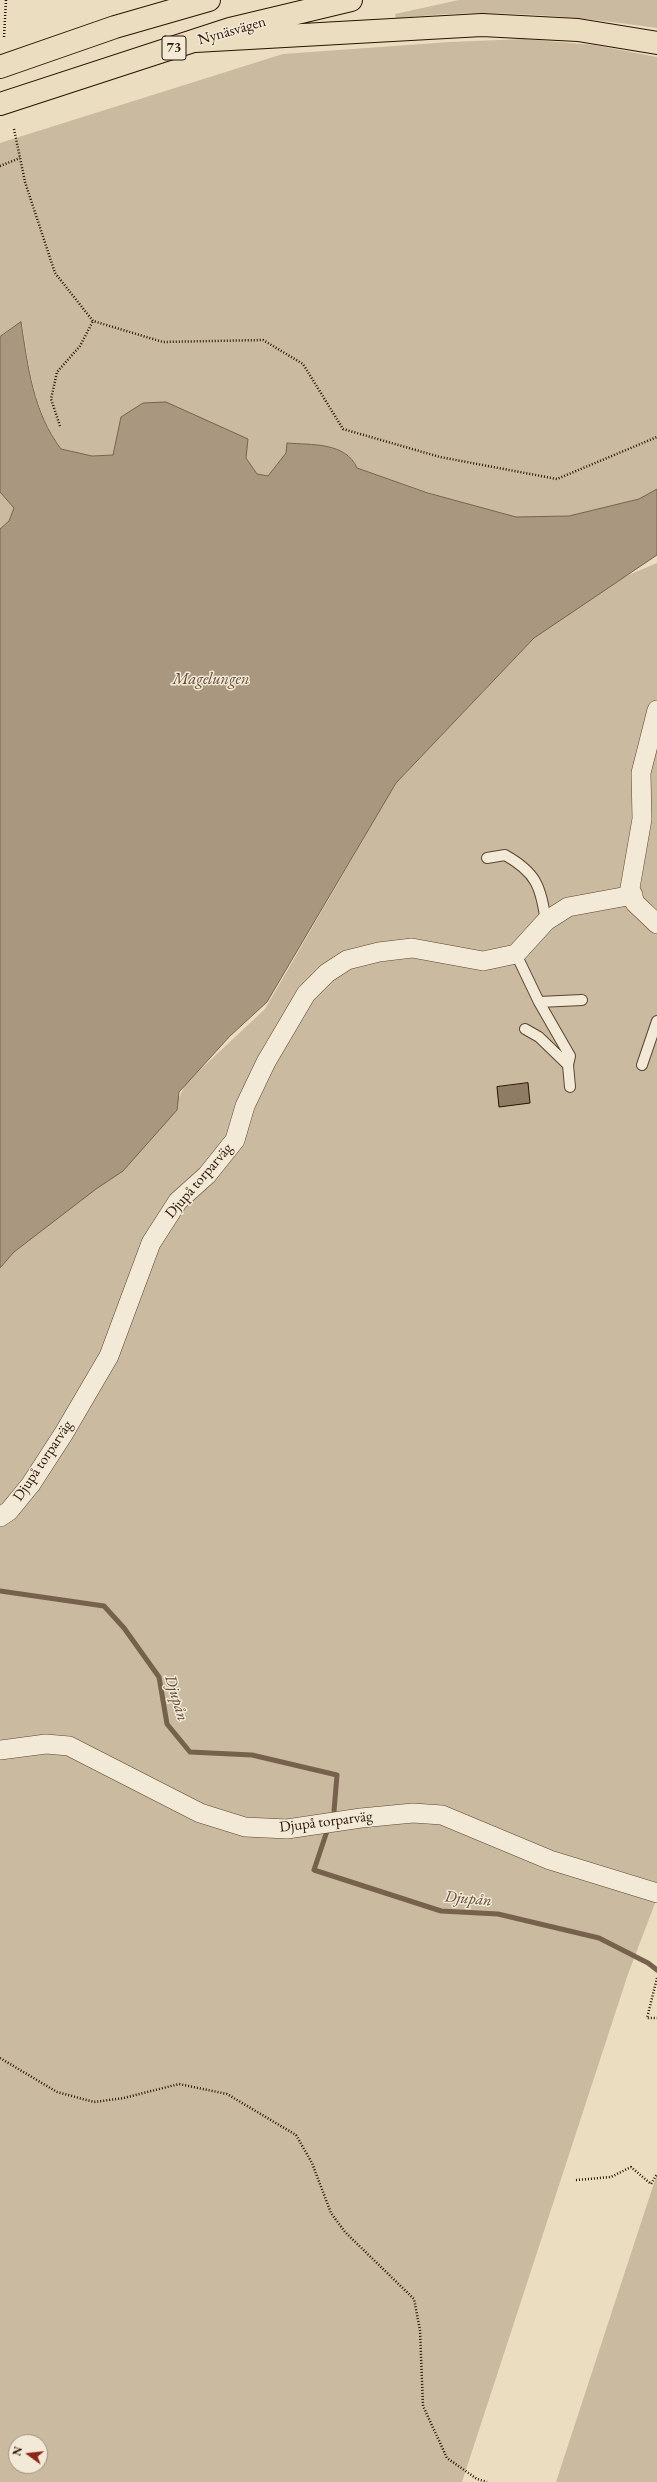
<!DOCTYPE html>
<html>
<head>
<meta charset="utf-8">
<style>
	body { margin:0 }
	#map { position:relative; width:657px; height:2482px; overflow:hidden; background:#ebddc0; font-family:"EB Garamond",serif }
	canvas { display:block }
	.north { position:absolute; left:8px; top:2434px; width:40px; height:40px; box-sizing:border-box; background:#f2e9d6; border:1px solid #a29380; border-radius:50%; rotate:285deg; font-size:11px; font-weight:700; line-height:16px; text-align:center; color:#2a1200 }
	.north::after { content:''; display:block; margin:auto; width:14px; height:18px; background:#8f2418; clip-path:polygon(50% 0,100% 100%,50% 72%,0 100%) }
</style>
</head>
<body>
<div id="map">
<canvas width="657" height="2482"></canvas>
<div class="north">N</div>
</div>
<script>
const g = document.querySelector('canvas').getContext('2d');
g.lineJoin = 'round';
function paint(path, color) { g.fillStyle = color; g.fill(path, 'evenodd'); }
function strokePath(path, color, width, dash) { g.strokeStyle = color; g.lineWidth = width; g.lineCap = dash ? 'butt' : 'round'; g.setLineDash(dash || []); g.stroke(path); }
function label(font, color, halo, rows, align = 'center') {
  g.font = font + ' "EB Garamond",serif'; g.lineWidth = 3; g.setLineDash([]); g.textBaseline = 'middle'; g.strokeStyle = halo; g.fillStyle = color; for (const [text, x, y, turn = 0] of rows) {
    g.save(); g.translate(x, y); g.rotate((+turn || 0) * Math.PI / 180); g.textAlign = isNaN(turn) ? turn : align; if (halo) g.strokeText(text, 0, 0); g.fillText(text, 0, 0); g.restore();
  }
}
const green = new Path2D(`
	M459 0H657V28C571 16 483 7 396 19L395 14Z
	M525 39 594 45 657 57V489L639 499 569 516 516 517 436 495 357 468C347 442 311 445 287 443L286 453 268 476 257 474 246 458 121 417 113 455 92 456 61 449C34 411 29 367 22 323L0 337V143L283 54 450 42Z
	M0 492 14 508 9 521 0 529Z
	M657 563V1898L628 1974 462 2482H0V1268L14 1252 169 1118 186 1083 265 1009 396 783 534 638 617 580ZM16 2442H40V2466H16Z
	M657 2174V2482H556Z`);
const water = new Path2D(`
	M21 322C28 367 33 412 61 449L92 456 113 455 121 417 143 403 166 402 248 439 246 458 257 474 268 476 286 453 287 443C311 445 346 442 357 468L428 493 516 517 569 516 639 499 657 489V555L534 638 396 783 267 1002 230 1036 179 1092 177 1110 123 1171 96 1189 14 1252 0 1268V529L9 521 14 508 0 492V337Z`);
const stream = new Path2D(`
	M0 1591 104 1606 124 1628 159 1677 167 1724 190 1752 252 1755 337 1775 334 1811
	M327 1831 314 1870 441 1911 498 1914 599 1938 648 1963 657 1970`);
const building = new Path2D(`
	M528 1083 530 1103 499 1107 497 1087Z`);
const path = new Path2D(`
	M4 37 6 0
	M14 129 25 182 55 273 93 321 163 342 263 340 303 364 343 429 440 457 557 479 657 437
	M0 166 20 158
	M60 426 51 399 57 372 80 346 93 321
	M657 1978 647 2018H657
	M0 2058 57 2092 94 2102 124 2098 179 2084 227 2094 296 2135 312 2163 331 2213 345 2232 414 2299 420 2330 423 2406 447 2458 477 2479 487 2482
	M576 2180 611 2177 631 2167 651 2184 657 2174`);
const lane = new Path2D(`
	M487 858 505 855C537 873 540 886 546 921
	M516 954 539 1002 570 1056 568 1065 570 1087
	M539 1002 582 1000
	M525 1029 539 1037 568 1065
	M642 1065 657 1021`);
const street = new Path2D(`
	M657 710 641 773 642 819 630 888 635 903 657 924
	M0 1517 9 1511 31 1484 64 1433 109 1356 151 1243 178 1201 207 1175 235 1140 245 1106 266 1062 306 994 327 973 347 960 379 952 412 948 483 961 516 954 546 921 568 907 633 895
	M0 1750 46 1744 69 1746 200 1813 245 1827 287 1829 361 1818 413 1813 442 1815 550 1860 657 1893`);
const highway = new Path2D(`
	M195 41 482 25 578 30 657 43
	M0 67 115 27 209 0
	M0 104 230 29 351 0`);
const shields = [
	[174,48,24]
];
const shieldNames = [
	["73",174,48]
];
const streetNames = [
	["Nynäsvägen",232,31,-16],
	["Djupå torparväg",199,1181,-49],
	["Djupå torparväg",43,1461,-56],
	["Djupå torparväg",326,1822,-7]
];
const waterNames = [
	["Magelungen",211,680],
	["Djupån",176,1698,73],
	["Djupån",468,1899,5]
];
paint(green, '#caba9f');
paint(water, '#a9987f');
strokePath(water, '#76624c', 1);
strokePath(stream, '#76624c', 5);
paint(building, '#8e7c64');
strokePath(building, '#2a1200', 1);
strokePath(lane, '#5a4530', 12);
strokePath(street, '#5a4530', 20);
strokePath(highway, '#2a1200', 24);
strokePath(path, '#2a1200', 2.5, [1, 2]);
strokePath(lane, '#f2e9d6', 10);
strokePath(street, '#f2e9d6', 19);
strokePath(highway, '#ebddc0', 22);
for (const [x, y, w] of shields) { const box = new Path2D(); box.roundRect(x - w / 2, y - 12, w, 24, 3); g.fillStyle = '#f2e9d6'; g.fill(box); strokePath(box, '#2a1200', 1); }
label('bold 14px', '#2a1200', null, shieldNames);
label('15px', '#2a1200', '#f2e9d6', streetNames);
label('italic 16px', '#5d4833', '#f2e9d6', waterNames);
</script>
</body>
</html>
